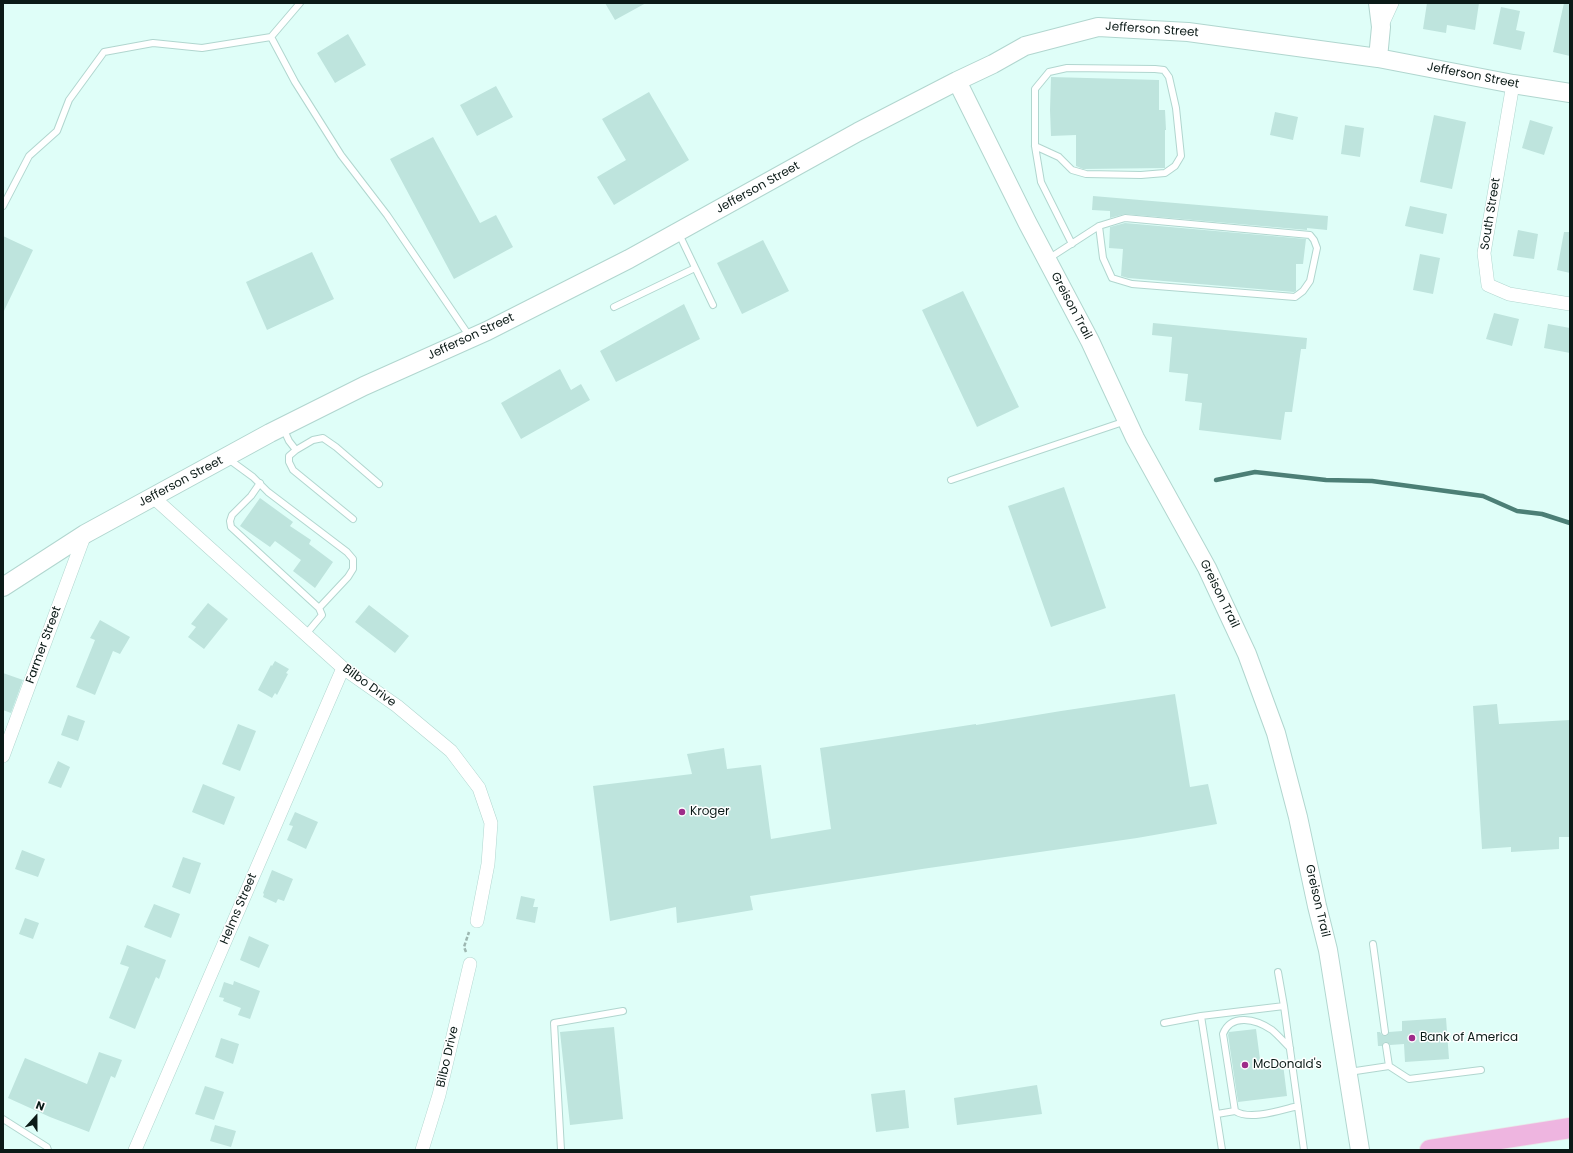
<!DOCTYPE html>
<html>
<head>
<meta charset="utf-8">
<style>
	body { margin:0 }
	#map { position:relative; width:1573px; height:1153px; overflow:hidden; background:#dffef8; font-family:Poppins,sans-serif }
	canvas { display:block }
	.frame { position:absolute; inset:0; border:4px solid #0b1a17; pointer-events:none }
	.north { position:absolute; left:16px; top:1097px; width:40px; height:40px; -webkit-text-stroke:3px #fff; paint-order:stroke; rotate:21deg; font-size:11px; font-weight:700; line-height:16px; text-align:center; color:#0b1a17 }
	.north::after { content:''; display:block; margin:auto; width:14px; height:18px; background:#0b1a17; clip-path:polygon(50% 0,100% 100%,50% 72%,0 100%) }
</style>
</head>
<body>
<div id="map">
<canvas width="1573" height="1153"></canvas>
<div class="frame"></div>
<div class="north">N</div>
</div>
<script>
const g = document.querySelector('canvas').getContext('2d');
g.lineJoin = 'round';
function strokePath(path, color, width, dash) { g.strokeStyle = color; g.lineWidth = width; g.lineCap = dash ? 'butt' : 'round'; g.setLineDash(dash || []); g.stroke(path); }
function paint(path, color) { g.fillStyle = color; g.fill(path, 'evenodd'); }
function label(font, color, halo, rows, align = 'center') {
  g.font = font + ' Poppins,sans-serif'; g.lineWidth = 3; g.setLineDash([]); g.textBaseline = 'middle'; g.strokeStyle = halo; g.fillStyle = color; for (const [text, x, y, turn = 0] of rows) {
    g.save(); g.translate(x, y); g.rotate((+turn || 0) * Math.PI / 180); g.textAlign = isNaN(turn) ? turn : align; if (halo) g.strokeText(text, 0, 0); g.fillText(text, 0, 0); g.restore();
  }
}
const stream = new Path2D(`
	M1216 480 1255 472 1326 480 1372 481 1483 496 1517 511 1542 514 1570 523`);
const building = new Path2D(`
	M605 3H646L615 20Z
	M1427 3H1479L1475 30 1447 25 1446 33 1423 29Z
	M1564 3H1570V56L1553 52Z
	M1501 7 1520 11 1516 30 1525 32 1521 50 1493 44Z
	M348 34 366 65 335 83 317 53Z
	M1051 77 1159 80V110H1165L1166 130H1165V168L1083 169 1076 166V135L1051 136 1050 110Z
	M496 86 513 117 477 136 460 105Z
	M649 92 689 160 614 205 597 177 626 160 602 119Z
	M1275 112 1298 117 1293 140 1270 135Z
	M1434 115 1466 122 1452 189 1420 182Z
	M1530 120 1553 127 1544 155 1522 148Z
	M1345 125 1364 128 1360 157 1341 154Z
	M433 137 480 223 496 215 513 247 454 279 390 159Z
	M1093 196 1328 216 1327 230 1307 228V230L1125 214 1110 218V211L1092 210Z
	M1410 206 1447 214 1443 234 1405 226Z
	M1125 223 1306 239 1303 264H1296V291L1294 292 1128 278 1121 276 1123 249 1109 248 1110 227Z
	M1518 230 1538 234 1534 259 1513 256Z
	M1564 232H1570V273L1557 270Z
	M3 236 33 250 3 313Z
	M763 240 789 291 742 314 717 263Z
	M312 252 334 299 267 330 246 282Z
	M1420 254 1440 258 1433 294 1413 290Z
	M963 291 1019 407 977 427 922 310Z
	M684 304 700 339 616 382 600 351Z
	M1494 313 1519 319 1512 346 1486 339Z
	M1153 323 1307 338 1306 349H1301L1292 412H1285L1281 440 1199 430 1202 403 1185 401 1188 374 1169 372 1172 337 1152 335Z
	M1548 324 1570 328V353L1544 348Z
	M560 369 571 390 581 384 590 400 521 439 501 403Z
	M1064 487 1106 608 1051 627 1008 506Z
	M260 498 293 522 290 526 311 540 309 544 333 562 315 588 293 571 301 560 275 541 270 547 240 526Z
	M208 603 228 619 204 649 188 637 196 627 191 624Z
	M369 605 409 636 395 653 355 622Z
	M100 620 130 637 120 654 113 651 95 695 76 687 95 640 90 638Z
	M275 661 289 669 286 673 288 674 277 695 275 693 272 698 258 690 271 665 272 666Z
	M3 673 23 680 11 713 3 710Z
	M1175 694 1190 787 1208 784 1217 824 1137 838 922 869 750 896 753 910 677 923 676 907 610 921 593 786 692 774 687 754 724 748 727 769 761 765 771 839 831 829 820 748 976 724V725L1061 711Z
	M1497 704 1499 724 1570 720V837H1559V849L1511 852V847L1482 849 1473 706Z
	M68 715 85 721 78 741 61 735Z
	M238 724 256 731 240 771 222 764Z
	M58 761 70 767 61 788 48 783Z
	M203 784 235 797 224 825 192 812Z
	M295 812 318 822 306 849 287 840 293 826 289 825Z
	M22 850 45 859 38 877 15 869Z
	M183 857 201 863 190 894 172 887Z
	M272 870 293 879 284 901 278 899 276 903 263 897 264 894 263 893Z
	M521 896 535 899 533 907H538L535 923 516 919Z
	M154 904 180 914 171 938 144 927Z
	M25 918 39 923 33 939 19 934Z
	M249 936 269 945 259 968 240 960Z
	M127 945 166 960 159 979 156 977 135 1029 109 1018 129 967 120 964Z
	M234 981 260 991 250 1019 238 1015 241 1008 223 1001 224 998 219 997 224 982 233 985Z
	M1446 1018 1449 1059 1405 1062 1404 1044 1390 1045 1389 1043 1386 1042 1383 1043 1382 1046H1378L1377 1032H1380L1382 1035 1385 1036 1388 1035 1389 1032 1402 1031V1021Z
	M614 1027 623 1119 570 1125 560 1032Z
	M1256 1029 1261 1067 1283 1064 1287 1096 1238 1102 1228 1035 1229 1032Z
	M221 1038 239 1044 233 1064 215 1057Z
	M99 1052 122 1060 115 1078 111 1076 89 1132 50 1117 8 1098 25 1058 87 1084Z
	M1037 1085 1042 1114 957 1125 954 1098Z
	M205 1086 224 1092 214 1120 195 1114Z
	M905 1090 909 1128 876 1132 871 1094Z
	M215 1125 236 1131 231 1147 210 1141Z`);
const path = new Path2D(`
	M466 952 464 947 469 932`);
const lane = new Path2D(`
	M300 3 271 37 295 82 341 155 387 215 470 337
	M1035 146 1059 157 1072 170 1086 174 1141 175 1165 173 1175 166 1181 156 1176 108 1169 77 1164 70 1155 69 1067 68 1049 72 1035 89V146L1041 182 1072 244
	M3 206 29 156 57 131 69 100 104 52 153 43 202 48 271 37
	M679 234 713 305
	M1048 259 1099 226 1125 218 1310 235 1314 240 1317 248 1310 281 1303 291 1295 297 1132 284 1112 278 1103 258 1099 226
	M614 307 695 268
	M283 428 289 441 296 450 289 456V462L293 470 353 519
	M296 450 313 440 323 438 336 447 379 484
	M227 458 253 477 268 492 347 552 353 559V569L348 577 319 608
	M951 480 1126 421
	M260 483 251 496 232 515 230 521 231 527 319 608 322 615 306 634
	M1373 944 1385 1032
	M1278 972 1284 1006
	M1164 1023 1201 1016
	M1386 1046 1389 1066
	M1290 1048C1284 1042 1278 1035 1272 1030 1256 1019 1231 1013 1223 1034L1235 1111C1250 1121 1281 1110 1298 1106
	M1349 1072 1389 1066 1409 1079 1481 1070
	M1217 1114 1235 1111
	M3 1119 47 1147 48 1150
	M561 1150 554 1023 623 1011
	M1222 1150 1201 1016 1284 1006 1304 1150`);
const street = new Path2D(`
	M1381 27 1392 3
	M1513 84 1484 253 1488 285 1509 294 1570 304
	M153 497 343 668 397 706 451 751 479 788 491 823 488 864 477 921
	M3 756 85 534
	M135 1150 343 668
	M422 1150 439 1095 470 964`);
const secondary = new Path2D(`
	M1378 58 1381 27 1378 3
	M957 81 1027 222 1090 341 1135 438 1207 568 1247 654 1276 733 1298 817 1317 906 1328 950 1360 1150
	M3 587 85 534 270 433 364 386 487 331 629 259 858 132 957 81 993 64 1025 46 1098 27 1188 32 1378 58 1513 84 1570 93`);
const primary = new Path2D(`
	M1430 1150 1570 1128`);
const markers = [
	[682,812,4,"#9e2c89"],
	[1412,1038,4,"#9e2c89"],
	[1245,1065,4,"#9e2c89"]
];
const streetNames = [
	["Jefferson Street",1152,30,4],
	["Jefferson Street",1473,76,11],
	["Jefferson Street",758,188,-29],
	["South Street",1491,214,-81],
	["Greison Trail",1071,306,62],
	["Jefferson Street",471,337,-25],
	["Jefferson Street",181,482,-28],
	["Greison Trail",1219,594,64],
	["Farmer Street",44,645,-70],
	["Bilbo Drive",369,686,36],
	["Greison Trail",1317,901,77],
	["Helms Street",239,909,-67],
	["Bilbo Drive",448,1057,-77]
];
const poiNames = [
	["Kroger",690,812],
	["Bank of America",1420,1038],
	["McDonald's",1253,1065]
];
strokePath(stream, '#4c7f76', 4.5);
paint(building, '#bee4dd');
strokePath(lane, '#b1d6cf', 8);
strokePath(street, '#b1d6cf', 14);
strokePath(secondary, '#b1d6cf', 20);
strokePath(primary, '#e7e8e8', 22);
strokePath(path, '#9db7b1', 2.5, [4, 2]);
strokePath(lane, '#fff', 6);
strokePath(street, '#fff', 13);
strokePath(secondary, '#fff', 18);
strokePath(primary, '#eeb5e0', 20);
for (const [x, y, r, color] of markers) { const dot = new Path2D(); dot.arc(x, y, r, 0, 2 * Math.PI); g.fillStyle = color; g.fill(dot); strokePath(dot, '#fff', 1.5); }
label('12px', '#0b1a17', '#fff', streetNames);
label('12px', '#0b1a17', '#fff', poiNames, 'left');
</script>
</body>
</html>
